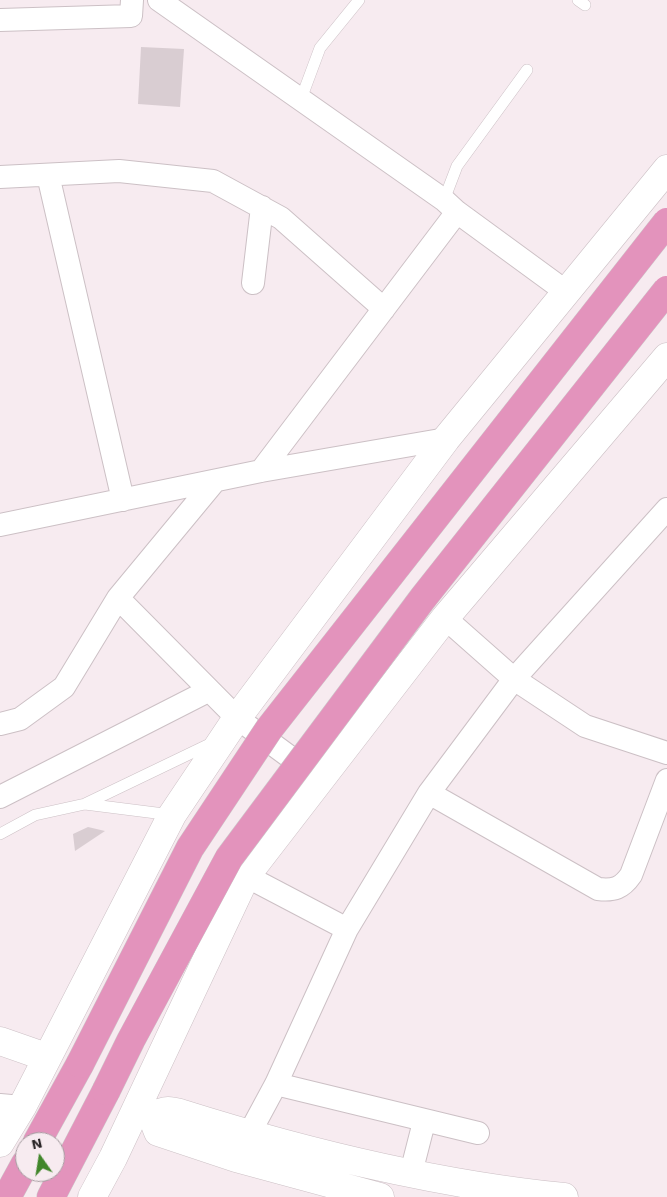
<!DOCTYPE html>
<html>
<head>
<meta charset="utf-8">
<style>
	body { margin:0 }
	#map { position:relative; width:667px; height:1197px; overflow:hidden; background:#f7ebf0; font-family:"Work Sans",sans-serif }
	canvas { display:block }
	.north { position:absolute; left:15px; top:1132px; width:50px; height:50px; box-sizing:border-box; background:#f7ebf0; border:1px solid #a59ca0; border-radius:50%; rotate:347deg; font-size:14px; font-weight:700; line-height:20px; text-align:center; color:#2b2628 }
	.north::after { content:''; display:block; margin:auto; width:18px; height:22px; background:#41862a; clip-path:polygon(50% 0,100% 100%,50% 72%,0 100%) }
</style>
</head>
<body>
<div id="map">
<canvas width="667" height="1197"></canvas>
<div class="north">N</div>
</div>
<script>
const g = document.querySelector('canvas').getContext('2d');
g.lineJoin = 'round';
function paint(path, color) { g.fillStyle = color; g.fill(path, 'evenodd'); }
function strokePath(path, color, width, dash) { g.strokeStyle = color; g.lineWidth = width; g.lineCap = dash ? 'butt' : 'round'; g.setLineDash(dash || []); g.stroke(path); }
const building = new Path2D(`
	M141 47 184 49 180 107 138 104Z
	M88 827 105 831 75 851 73 834Z`);
const service = new Path2D(`
	M578 0 585 5
	M301 99 320 48 359 0
	M444 200 457 166 527 70
	M85 804 212 743
	M0 834 35 815 85 804 172 815`);
const minor = new Path2D(`
	M159 0 444 200 457 212 565 291
	M0 20 131 16 132 0
	M48 175 123 500
	M0 177 119 171 213 181 281 218 384 309
	M253 283 262 207
	M261 471 457 212
	M0 525 261 471 446 439
	M118 598 237 718 313 774
	M445 618 514 679 585 726 667 753
	M0 724 20 719 64 687 118 598 214 482
	M429 793 598 889C614 891 622 888 631 875L667 780
	M0 797 208 691
	M246 876 347 929
	M276 1084 478 1133
	M0 1105 22 1107
	M241 1149 276 1084 347 929 429 793 514 679 667 509
	M411 1173 424 1122`);
const secondary = new Path2D(`
	M0 1041 46 1057
	M137 1108C141 1110 146 1113 151 1114 164 1114 162 1108 180 1113 304 1152 434 1184 564 1197
	M151 1114 158 1132 236 1158 380 1197
	M0 1143 22 1107 172 815 237 718 446 439 667 169
	M92 1197 113 1158 246 876 445 618 667 357`);
const trunk = new Path2D(`
	M37 1142 80 1064
	M7 1197 25 1164
	M51 1197 106 1091`);
const trunkBridge = new Path2D(`
	M80 1064 190 848 269 729 667 222
	M106 1091 131 1040 229 858 423 598 667 290`);
paint(building, '#d9cdd2');
strokePath(service, '#ccc0c5', 12);
strokePath(minor, '#ccc0c5', 24);
strokePath(secondary, '#ccc0c5', 29);
strokePath(trunk, '#cccbcb', 29);
strokePath(service, '#fff', 11);
strokePath(minor, '#fff', 22);
strokePath(secondary, '#fff', 28);
strokePath(trunk, '#e393bc', 28);
strokePath(trunkBridge, '#cccbcb', 29, []);
strokePath(trunkBridge, '#e393bc', 28);
</script>
</body>
</html>
